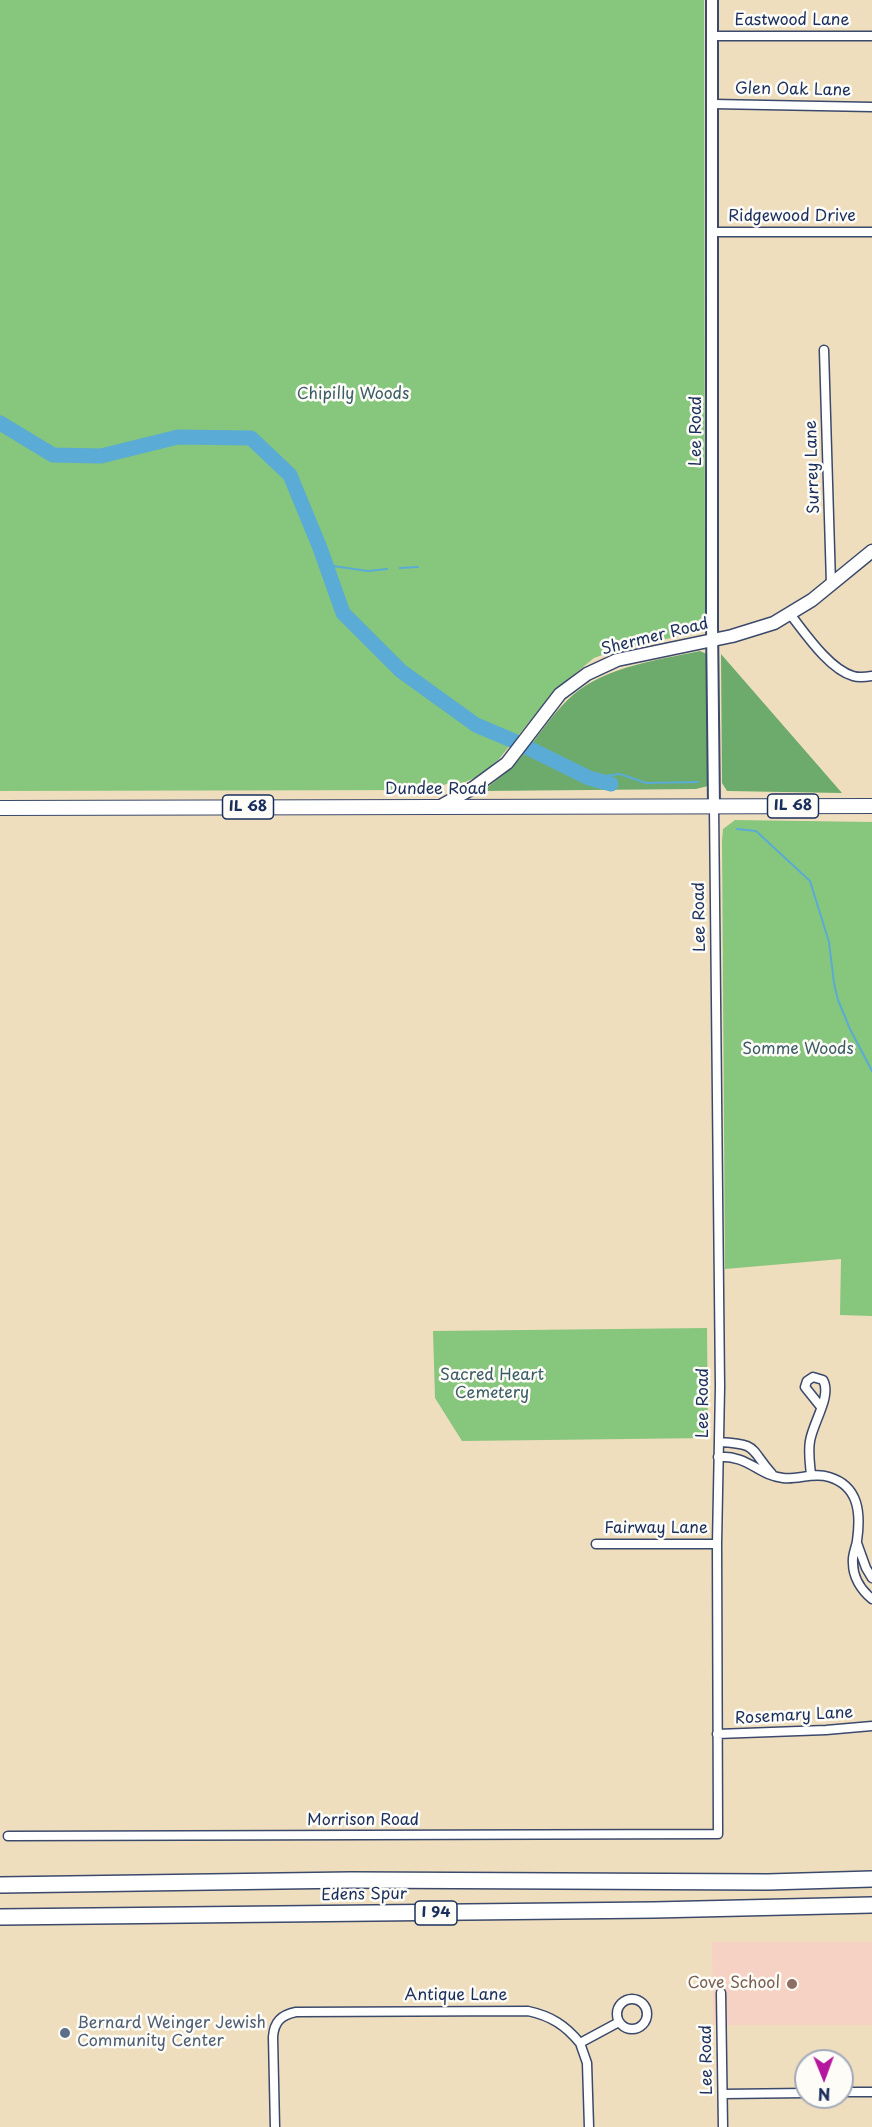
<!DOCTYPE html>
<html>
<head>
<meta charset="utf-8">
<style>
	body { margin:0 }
	#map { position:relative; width:872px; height:2127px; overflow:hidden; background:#efdebd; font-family:"Playpen Sans",sans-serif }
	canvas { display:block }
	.north { position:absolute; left:794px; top:2049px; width:60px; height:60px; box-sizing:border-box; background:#fdfcf7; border:2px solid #a3aaba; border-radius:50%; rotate:179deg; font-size:16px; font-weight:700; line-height:24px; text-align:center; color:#1b2f5e }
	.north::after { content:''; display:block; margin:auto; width:21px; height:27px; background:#b5179e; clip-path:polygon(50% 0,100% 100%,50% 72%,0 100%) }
</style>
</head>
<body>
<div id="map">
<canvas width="872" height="2127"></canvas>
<div class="north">N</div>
</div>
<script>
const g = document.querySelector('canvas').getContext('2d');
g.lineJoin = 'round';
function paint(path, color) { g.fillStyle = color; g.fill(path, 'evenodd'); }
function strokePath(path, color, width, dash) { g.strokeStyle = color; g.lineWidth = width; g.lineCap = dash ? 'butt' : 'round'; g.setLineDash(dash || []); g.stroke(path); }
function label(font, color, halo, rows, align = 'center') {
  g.font = font + ' "Playpen Sans",sans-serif'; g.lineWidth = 5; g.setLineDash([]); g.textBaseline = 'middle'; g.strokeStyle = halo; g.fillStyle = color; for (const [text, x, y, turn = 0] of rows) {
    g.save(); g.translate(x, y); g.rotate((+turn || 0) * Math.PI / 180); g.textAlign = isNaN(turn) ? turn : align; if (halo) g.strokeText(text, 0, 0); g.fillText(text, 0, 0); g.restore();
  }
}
const built = new Path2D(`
	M712 1942H872V2025H713Z`);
const green = new Path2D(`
	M0 0H704L705 600 707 601V630L616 650 594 658 555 690 499 759 481 775 456 786 454 782 425 790 0 791Z
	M735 820 872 822V1316L840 1315 841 1259 725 1269 722 841 723 829Z
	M707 1328 708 1438 462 1441 435 1398 433 1331Z`);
const forest = new Path2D(`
	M700 651 707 654 708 786 696 789 483 791C496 780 510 771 521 757 539 736 553 712 574 694 608 666 658 660 700 651Z
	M721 654 842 793 727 791 722 783Z`);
const stream = new Path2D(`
	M326 565 368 571 387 569
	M400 568 418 567
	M589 778 620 774 646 783 698 782
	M737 829 756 831 810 881 829 942 834 983 838 1000 850 1029 872 1071`);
const river = new Path2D(`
	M0 423 53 455 101 456 178 437 251 438 290 475 320 548 343 613 401 671 476 725 514 741 589 778 611 784`);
const minor = new Path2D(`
	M712 36H872
	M713 104 872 107
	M712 232H872
	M824 350 831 584
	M790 614C805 633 829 669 853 676 859 678 866 677 872 676
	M719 1442C759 1444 749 1448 772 1474
	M718 1457C749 1455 757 1475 783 1478 798 1480 813 1472 829 1477 859 1486 861 1513 857 1541 856 1548 852 1555 853 1563 853 1577 861 1590 872 1599
	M811 1475C810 1464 808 1452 810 1441 813 1422 832 1396 823 1380L813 1377 807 1381 805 1387 821 1407
	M857 1543 866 1568 872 1578
	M596 1544H717
	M717 1734 826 1730 872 1726
	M8 1836 718 1834 717 1544 720 1387 714 806
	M721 1993 723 2127
	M617 2014a15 15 0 1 1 30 0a15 15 0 1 1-30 0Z
	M580 2043 587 2063 589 2127
	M842 2092H872
	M723 2094 806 2093
	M275 2127 273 2037C274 2022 281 2015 296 2012L528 2011C551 2016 565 2025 580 2043L619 2022`);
const tertiary = new Path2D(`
	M712 0V625L714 806`);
const secondary = new Path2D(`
	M439 807 473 788 507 763 560 694 587 674 617 660 732 636 774 623 812 600 872 551`);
const primary = new Path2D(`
	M0 808 872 806`);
const motorway = new Path2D(`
	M0 1885 351 1880 768 1882 872 1879
	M0 1917 654 1910 872 1905`);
const markers = [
	[792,1984,6,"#8d6e63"],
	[65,2033,6,"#5c6f8a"]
];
const shields = [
	[793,806,51],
	[248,807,51],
	[436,1913,42]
];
const shieldNames = [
	["IL 68",793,806],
	["IL 68",248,807],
	["I 94",436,1913]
];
const streetNames = [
	["Eastwood Lane",792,21],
	["Glen Oak Lane",793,90,1],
	["Ridgewood Drive",792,217],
	["Lee Road",697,431,-90],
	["Surrey Lane",813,467,-92],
	["Shermer Road",655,637,-14],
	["Dundee Road",436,790],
	["Lee Road",700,917,-91],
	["Lee Road",704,1403,-90],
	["Fairway Lane",656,1529],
	["Rosemary Lane",794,1716,-3],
	["Morrison Road",363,1821],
	["Edens Spur",364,1895,-1],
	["Antique Lane",456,1996],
	["Lee Road",707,2060,-91]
];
const parkNames = [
	["Chipilly Woods",353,395],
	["Somme Woods",798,1050],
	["Sacred Heart",492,1376],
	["Cemetery",492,1394]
];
const educationNames = [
	["Cove School",780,1984]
];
const serviceNames = [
	["Bernard Weinger Jewish",77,2024],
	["Community Center",77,2042]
];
paint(built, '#f6d2c4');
paint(green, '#87c67d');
paint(forest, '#6dab6c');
strokePath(stream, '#5aabd5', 2);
strokePath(river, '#5aabd5', 15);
strokePath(minor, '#3b496c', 11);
strokePath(tertiary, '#3b496c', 14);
strokePath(secondary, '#3b496c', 15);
strokePath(primary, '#3b496c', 16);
strokePath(motorway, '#3b496c', 18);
strokePath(minor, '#fff', 8);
strokePath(tertiary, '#fff', 10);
strokePath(secondary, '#fff', 12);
strokePath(primary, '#fff', 14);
strokePath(motorway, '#fff', 15);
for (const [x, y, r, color] of markers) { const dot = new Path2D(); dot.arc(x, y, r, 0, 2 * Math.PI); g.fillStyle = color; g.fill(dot); strokePath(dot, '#fdfcf7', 2); }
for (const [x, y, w] of shields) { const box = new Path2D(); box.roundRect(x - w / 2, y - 12, w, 24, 4.5); g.fillStyle = '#fdfcf7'; g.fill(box); strokePath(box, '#1b2f5e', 1.5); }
label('bold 15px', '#1b2f5e', null, shieldNames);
label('16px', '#1b2f5e', '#fdfcf7', streetNames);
label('16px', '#3b5c67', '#fdfcf7', parkNames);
label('16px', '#785e54', '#fdfcf7', educationNames, 'right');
label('16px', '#4e5e75', '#fdfcf7', serviceNames, 'left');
</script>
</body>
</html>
